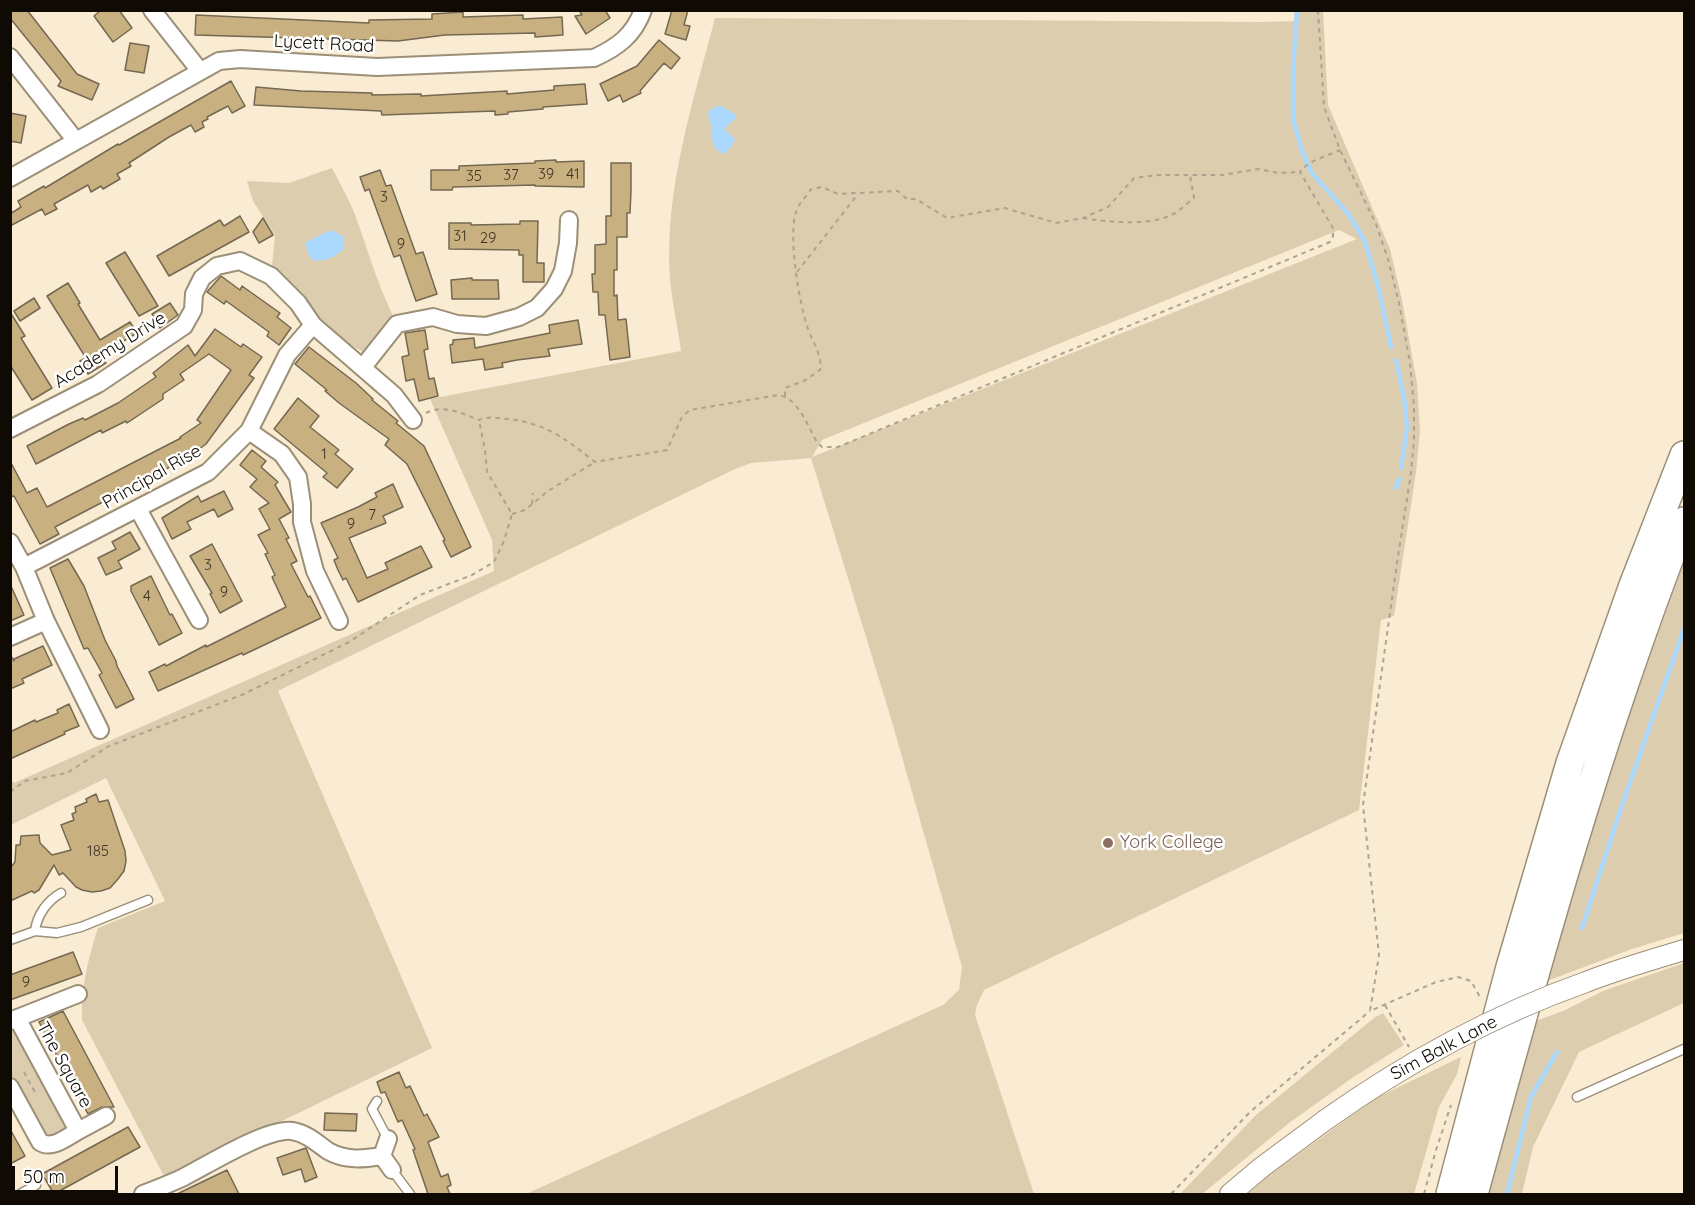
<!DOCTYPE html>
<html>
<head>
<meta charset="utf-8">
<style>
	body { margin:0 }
	#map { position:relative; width:1695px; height:1205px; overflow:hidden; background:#f9ecd2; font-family:Quicksand,sans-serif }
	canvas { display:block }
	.frame { position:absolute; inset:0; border:12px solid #0f0b04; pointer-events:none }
	.scale { position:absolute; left:12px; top:1166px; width:106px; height:27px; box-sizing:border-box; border:3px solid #0f0b04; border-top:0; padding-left:8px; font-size:18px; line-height:21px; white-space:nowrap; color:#0f0b04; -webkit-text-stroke:4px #fff; paint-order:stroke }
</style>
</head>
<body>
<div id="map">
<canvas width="1695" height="1205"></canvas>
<div class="frame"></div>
<div class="scale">50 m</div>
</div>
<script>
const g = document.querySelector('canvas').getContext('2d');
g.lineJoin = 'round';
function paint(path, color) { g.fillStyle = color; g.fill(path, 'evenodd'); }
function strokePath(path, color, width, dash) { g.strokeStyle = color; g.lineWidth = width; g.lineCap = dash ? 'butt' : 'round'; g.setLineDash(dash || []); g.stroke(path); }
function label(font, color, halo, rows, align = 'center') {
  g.font = font + ' Quicksand,sans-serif'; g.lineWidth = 5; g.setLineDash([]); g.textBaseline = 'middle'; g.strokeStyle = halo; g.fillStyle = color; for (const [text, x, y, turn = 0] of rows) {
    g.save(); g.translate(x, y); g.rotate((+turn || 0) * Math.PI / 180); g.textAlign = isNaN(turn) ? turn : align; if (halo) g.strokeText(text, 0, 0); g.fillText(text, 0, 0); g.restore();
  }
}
const green = new Path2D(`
	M1297 11H1323L1328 105 1390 249 1402 300 1417 383 1420 432 1416 472 1394 616 1381 620 1359 810 984 990 977 1005 975 1015 1034 1194H526L943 1005 959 990 962 967 890 715 811 458 751 463 735 469 278 691 432 1048 165 1178 82 1020C81 987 88 959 98 928L165 901 106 778 11 825 10 777 14 783 494 571 492 540 430 399 681 351C678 327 672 303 670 279 664 189 693 103 715 18L1260 22 1297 21ZM1339 230 1357 239 812 457 822 440Z
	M332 168C341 186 352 204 358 223 370 257 380 291 397 324L371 356 313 325 271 276 275 235 253 201 247 181 289 183Z
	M1684 562V933L1632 949 1547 981 1599 797Z
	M1684 963V1003L1579 1052 1533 1147 1522 1194H1488L1533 1022 1563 1011 1603 991Z
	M1383 1013 1404 1045 1352 1078 1289 1123 1202 1194H1180L1256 1115 1374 1018Z
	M10 1028 14 1029 67 1126 64 1132 49 1137 43 1134 11 1075Z
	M1461 1057 1457 1074 1439 1107 1414 1194H1248L1268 1176 1376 1098Z`);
const water = new Path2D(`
	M721 106 735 114 736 118 724 129 735 139 732 146 729 148 726 154C708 150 714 138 711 125 710 118 707 117 709 110L715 107Z
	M331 230 343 236 344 249C334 258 325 262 312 260L307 252 306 242Z`);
const stream = new Path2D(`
	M1297 11 1293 68V119L1302 151 1311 172 1349 215 1365 242 1378 286 1391 347
	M1396 360 1404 398 1407 427 1401 468
	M1396 488 1399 479
	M1582 928 1622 805 1684 629
	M1507 1194 1531 1097 1557 1052`);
const building = new Path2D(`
	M10 10H27L77 74 99 84 92 100 58 86 61 81 10 18Z
	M101 10H119L132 28 113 42 94 16Z
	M579 10H605L610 18 586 34 575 16 582 15Z
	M672 10H688L684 25 690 26 686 40 665 34Z
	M463 12V17L523 15V19L562 17 563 35 535 37V33L445 35 398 41 195 35 196 15 369 23V20L432 19V14Z
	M659 40 680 58 671 69 664 63 640 91 641 93 623 102 620 95 608 101 600 84 637 66Z
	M130 43 149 46 144 73 125 70Z
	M231 81 245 106 232 113 228 106 207 117 208 119 202 122 204 127 195 132 191 125 169 137 129 163 131 166 117 174 120 179 103 189 101 186 91 192 88 185 54 204 57 209 45 215 42 209 10 226V214L21 207 18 201 44 186 45 188 118 144 119 145Z
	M585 84 587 104 543 107V109L508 112V114L495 115V111L382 115 381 111 254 105 256 87 301 91 372 93V95L421 94V96L507 91V94L554 90V86Z
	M10 113 26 116 21 143 10 141Z
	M556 160V162L584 161V187L535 186V185L453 187 452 190H431V170H459V166L535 163V161Z
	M611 163H631V191L630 213H627V237H617V270H614V296L617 295 618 320 626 319 630 357 610 360 605 315H599L598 292H593L592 274H595V245L606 244V216H611Z
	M380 170 386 186 391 185 416 254 423 252 437 294 416 301 400 255 394 257 369 189 365 191 360 177Z
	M240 216 249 232 169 276 157 256 220 220 224 226Z
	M263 218 273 235 259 243 253 232Z
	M520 221H538L537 263H544V282H523V255H519V250L449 249V223H471V225L520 224Z
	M125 252 158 306 139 316 106 263Z
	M221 276 240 290 242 286 280 313 277 317 291 328 279 345 267 336 269 332 226 301 224 304 207 292Z
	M472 278V280H498L499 299H452L451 280Z
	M68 283 80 303 78 304 100 340 130 322 137 333 100 355 106 363 88 374 80 361 86 358 47 296Z
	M34 298 40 308 20 321 14 311Z
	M170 303 178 315 160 328 152 314Z
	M10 312 25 336 21 338 52 388 32 400 10 365Z
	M578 320 582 344 548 349 550 356 517 360 502 363 503 367 485 370 483 359 452 363 450 345 453 344V340L474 338 475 348 550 333 549 325Z
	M215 329 241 347 243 344 262 357 249 375 254 378 206 444 187 458 55 527 59 534 40 544 14 496 10 497V461L27 493 37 488 47 507 181 438 180 437 201 423 197 420 231 370 209 354 180 374 184 380 163 394V399L127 423 126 421 102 433 101 430 36 464 27 446 69 424 83 418 85 420 118 403 156 377 153 373 188 345 195 356Z
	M425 330 428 349 424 350 429 379 434 378 438 396 419 401 414 379 406 381 402 357 409 355 405 333Z
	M309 347 356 383 373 399 372 400 398 421 396 423 424 446 471 547 451 557 443 541 445 540 407 464 385 445 389 439 339 403 325 391 327 390 295 364Z
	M298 398 319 416 310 427 339 450 335 454 353 469 337 488 323 477 327 473 274 429Z
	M252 450 266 461 261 467 278 482 275 485 291 512 279 519 289 538 286 539 297 561 291 564 308 597 310 596 321 618 243 655 242 653 158 691 149 672 165 664 166 666 206 645V647L286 607 272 577 275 575 265 554 268 553 258 535 270 529 259 509 269 503 250 487 257 479 240 465Z
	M393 484 403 507 383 516 386 523 349 538 367 578 388 569 385 563 421 546 432 567 358 602 346 578 343 580 338 570 334 560 338 558 321 523 358 507 377 497 375 493Z
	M224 491 233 509 218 517 214 509 187 522 191 529 172 539 162 518 198 496 201 502Z
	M130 532 140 549 118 561 122 568 106 575 98 558 116 549 112 542Z
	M212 544 242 601 220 613 210 594 212 593 190 556Z
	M68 559 84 586 105 640 116 661 117 666 134 699 116 708 99 675 102 673 88 648 84 649 50 568Z
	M151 576 170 615 172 614 182 633 159 645 131 591V586Z
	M10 584 24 615 10 621Z
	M43 646 52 665 22 679 24 683 10 689V654L14 661V659Z
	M69 704 79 726 64 732 65 734 10 759V732L35 720 36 722 58 713 57 710Z
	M96 794 99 802 108 800 125 851 126 861 124 871 118 879 110 888 101 891 92 892 82 890 76 887 63 873 59 875 54 865 39 890 34 893 32 891 10 901V868L15 862 16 845H20L21 836 39 835 40 843 52 855 71 850 61 825 74 820 72 814 76 812 75 807 87 802 86 799Z
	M73 952 82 974 10 1000V975Z
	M63 1011 114 1107H102L88 1114 39 1022Z
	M399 1072 406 1088 410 1086 424 1116 427 1114 439 1137 428 1142 441 1177 448 1174 451 1185 447 1187 450 1194H428L413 1150 415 1149 402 1120 398 1122 385 1092 381 1093 377 1082Z
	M325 1113 357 1114 356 1131 324 1130Z
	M128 1127 140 1147 54 1194 42 1174Z
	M10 1129 25 1156 10 1164Z
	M306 1148 317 1177 305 1182 301 1169 283 1175 277 1158Z
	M227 1170 239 1194H177Z`);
const path = new Path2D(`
	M1318 10 1324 107 1340 150 1376 224 1388 259 1399 303 1410 363 1414 406V440L1411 473 1397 563 1363 805 1379 955 1370 1011 1436 982 1458 977 1471 981 1480 997
	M1083 218C1105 222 1151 226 1171 215 1179 212 1187 203 1194 198L1190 175
	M797 272 858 194
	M785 396V388L804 381 820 370C823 355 811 340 807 326 799 301 788 237 796 212 798 204 807 196 811 189L822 187 838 194 898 191 907 199H916L947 218 1005 208 1056 223 1083 218 1108 207 1134 178 1158 175H1223L1258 169 1279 173 1300 172
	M426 413C444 404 461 413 479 420 488 416 498 418 507 419 546 423 566 439 595 462L667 450 682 417 690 410 778 395C798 397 808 427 817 442L822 447H838L1330 242 1333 236V228L1300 172C1308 160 1328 156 1340 150
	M532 504 533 493
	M512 514 525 510 548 491 595 462
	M10 792 25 781 67 773 109 746 244 694 349 642 420 595 472 575 494 562 504 541 512 514 487 472 485 450 479 420
	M1385 1005 1409 1047
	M24 1072 37 1096
	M1171 1194 1250 1112 1370 1011
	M1424 1194 1436 1150 1451 1105`);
const service = new Path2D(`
	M35 931C37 915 47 901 61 893
	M10 940 35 931 57 933 81 927 148 900
	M1577 1097 1684 1049
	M377 1101 372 1109 388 1139
	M392 1170 410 1194
	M20 1194 36 1185`);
const minor = new Path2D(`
	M152 10 200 71
	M10 57 76 141
	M10 178 219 61 240 59 377 67 594 58C618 47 634 35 643 10
	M363 367 397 324 433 317 457 324 486 326 519 317 537 308 554 289 563 271 568 243 569 220
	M10 429 98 384 184 326 193 310 194 294 202 278 217 266 240 261 271 276 298 303 313 325
	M249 431 282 454 298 477 302 504V522L315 571 339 621
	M138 509 199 620
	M10 542 24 567 46 621 10 637
	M24 567 208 472 249 431 287 355 313 325 394 395 413 420
	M46 621 100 730
	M10 1021 78 994
	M10 1087 40 1142C52 1150 67 1137 78 1131L17 1018
	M78 1131 106 1116
	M382 1156 392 1170
	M143 1194C156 1189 169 1184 182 1178 206 1166 266 1128 292 1131 306 1133 317 1143 328 1151 346 1161 363 1159 382 1156L388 1139`);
const tertiary = new Path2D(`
	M1664 956 1684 950
	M1230 1194 1262 1167 1324 1121`);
const trunk = new Path2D(`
	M1450 1194 1510 967 1570 763 1632 588 1684 455
	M1474 1194C1536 967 1598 741 1684 521`);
const tertiaryBridge = new Path2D(`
	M1324 1121C1404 1064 1493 1015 1586 982 1611 972 1638 964 1664 956`);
const markers = [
	[1108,843,6,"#8d6e63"]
];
const numberNames = [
	["39",546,174],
	["41",573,174],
	["37",511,175],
	["35",474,176],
	["3",384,197],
	["31",460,236],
	["29",488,238],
	["9",401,244],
	["1",324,454],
	["7",372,515],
	["9",351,524],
	["3",208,565],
	["9",224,592],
	["4",147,596],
	["185",98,851],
	["9",26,982]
];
const streetNames = [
	["Lycett Road",324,44,3],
	["Academy Drive",110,350,-32],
	["Principal Rise",152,477,-30],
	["Sim Balk Lane",1444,1048,-28],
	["The Square",64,1065,61]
];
const educationNames = [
	["York College",1120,843]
];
paint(green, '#dccdaf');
paint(water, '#aad7fc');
strokePath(stream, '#aad7fc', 4.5);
paint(building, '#c9b080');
strokePath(building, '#746852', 1.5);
strokePath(service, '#9b8f77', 11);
strokePath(minor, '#9b8f77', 20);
strokePath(tertiary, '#9b8f77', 22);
strokePath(trunk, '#9b8f77', 30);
strokePath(path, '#ada38f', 2, [4.5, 4.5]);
strokePath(service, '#fff', 8);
strokePath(minor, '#fff', 16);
strokePath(tertiary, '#fff', 20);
strokePath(trunk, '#fff', 27);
strokePath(tertiaryBridge, '#9b8f77', 22, []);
strokePath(tertiaryBridge, '#fff', 20);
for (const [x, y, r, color] of markers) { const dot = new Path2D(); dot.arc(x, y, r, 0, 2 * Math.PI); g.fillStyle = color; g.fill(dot); strokePath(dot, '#fff', 2); }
label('15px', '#3e3423', null, numberNames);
label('18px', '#0f0b04', '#fff', streetNames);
label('18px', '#785e54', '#fff', educationNames, 'left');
</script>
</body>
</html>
